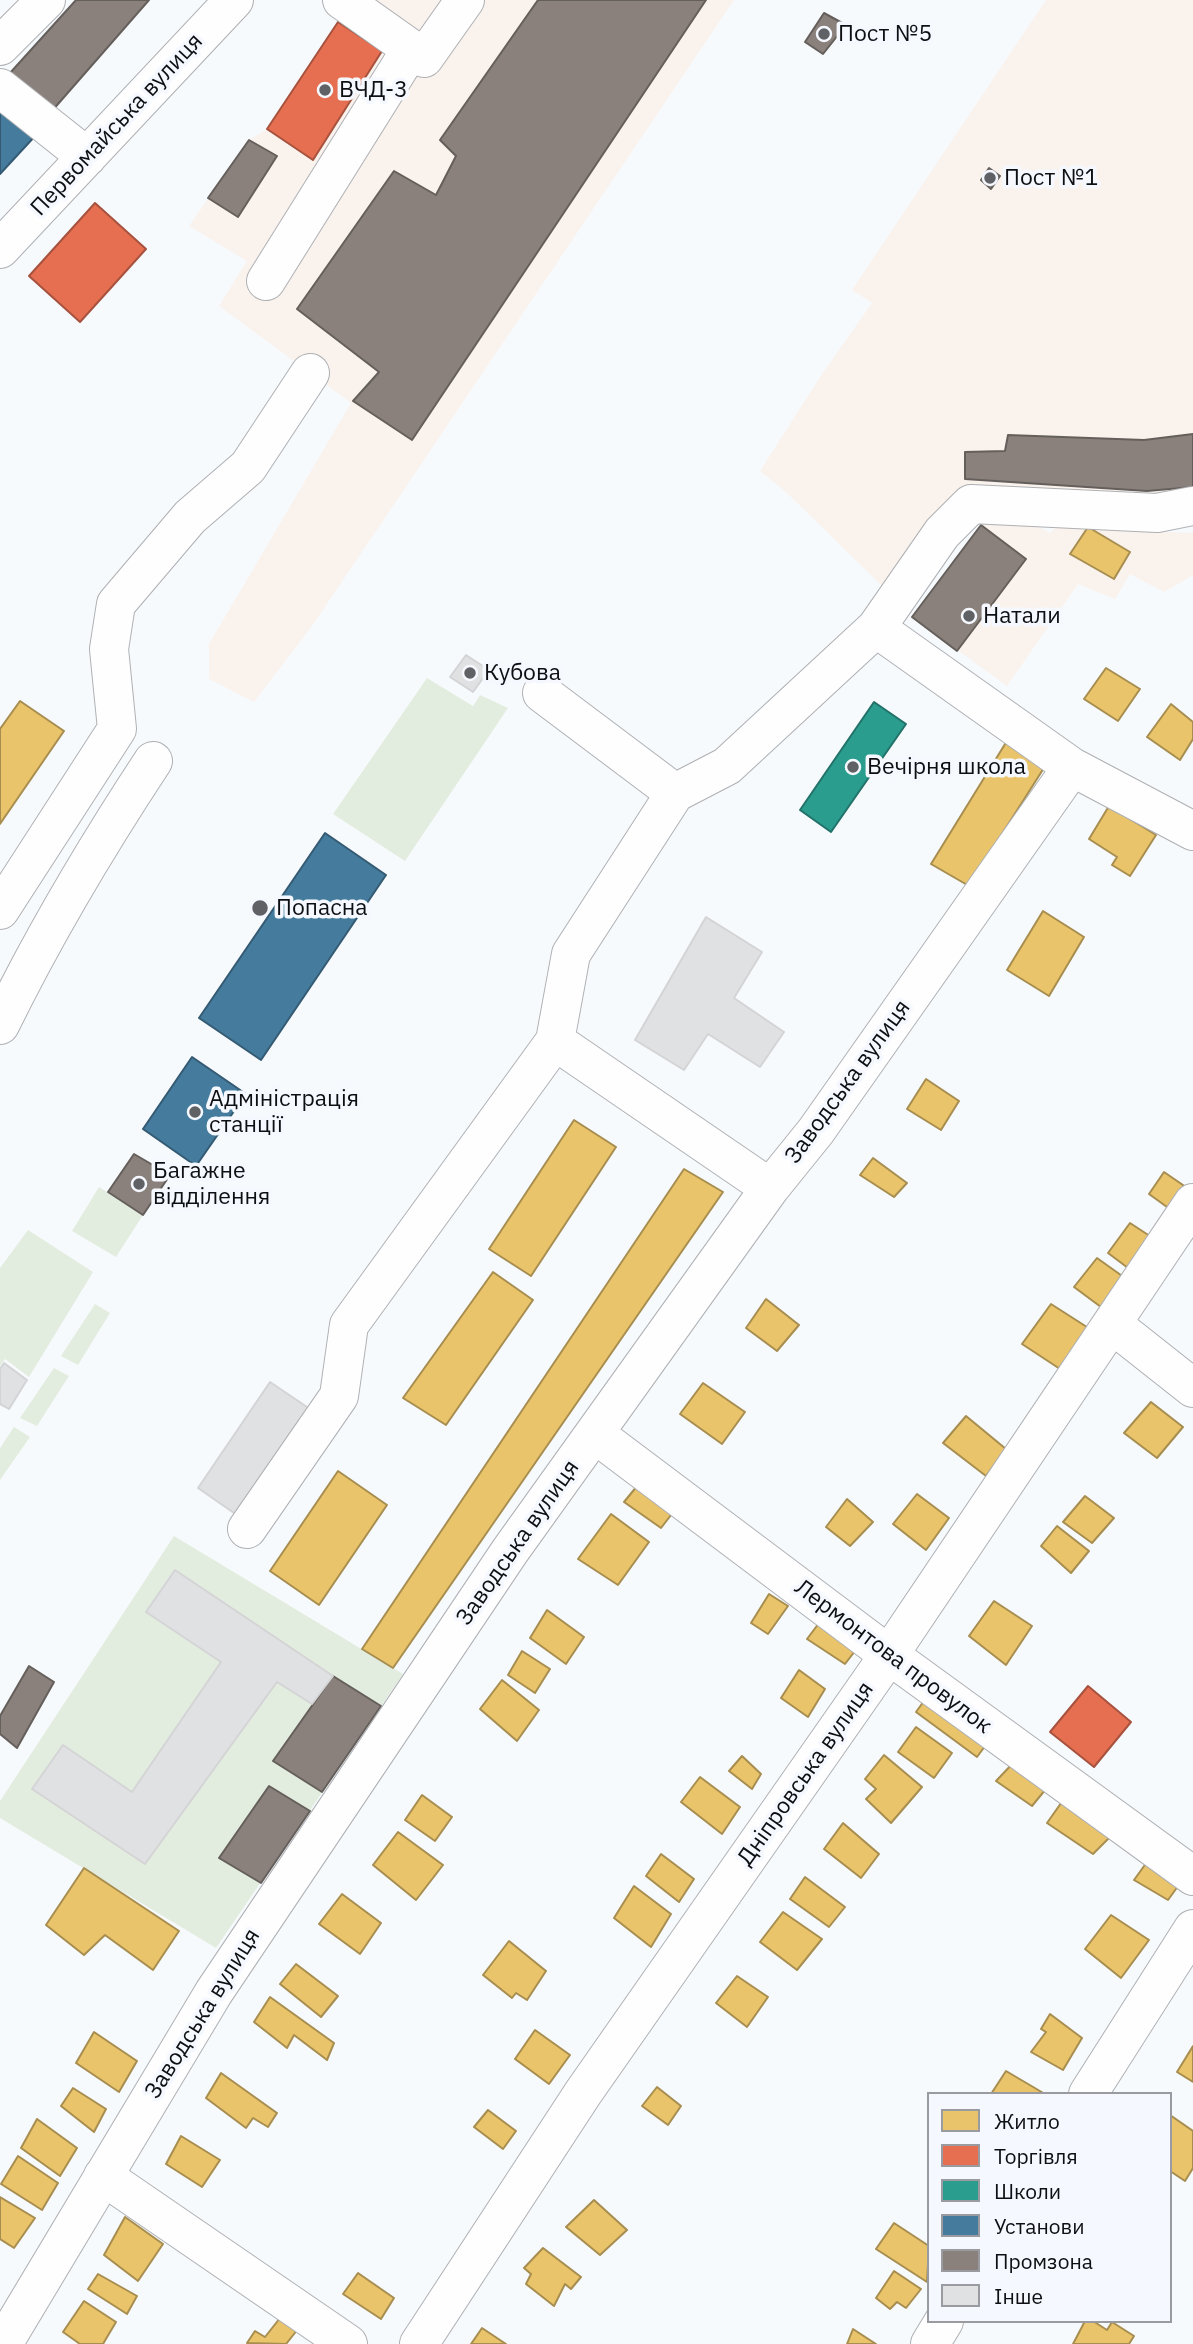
<!DOCTYPE html>
<html>
<head>
<meta charset="utf-8">
<style>
	body { margin:0 }
	#map { position:relative; width:1193px; height:2344px; overflow:hidden; background:#f7fafd; font-family:"IBM Plex Sans",sans-serif }
	canvas { display:block }
	.legend { position:absolute; left:927px; top:2092px; width:245px; height:231px; box-sizing:border-box; background:#f5f9ff; border:2px solid #999ba0; margin:0; padding:9px 12px; list-style:none; font-size:21px; color:#0e0f12 }
	.legend li { display:flex; align-items:center; gap:14px; height:35px }
	.legend b { width:35px; border:2px solid #999ba0 }
</style>
</head>
<body>
<div id="map">
<canvas width="1193" height="2344"></canvas>
<ul class="legend">
<li><b style="height:19px;background:#e9c46a"></b>Житло</li>
<li><b style="height:19px;background:#e76f51"></b>Торгівля</li>
<li><b style="height:19px;background:#2a9d8f"></b>Школи</li>
<li><b style="height:19px;background:#457b9d"></b>Установи</li>
<li><b style="height:19px;background:#8a817c"></b>Промзона</li>
<li><b style="height:19px;background:#e0e1e3"></b>Інше</li>
</ul>
</div>
<script>
const g = document.querySelector('canvas').getContext('2d');
g.lineJoin = 'round';
function paint(path, color) { g.fillStyle = color; g.fill(path, 'evenodd'); }
function strokePath(path, color, width, dash) { g.strokeStyle = color; g.lineWidth = width; g.lineCap = dash ? 'butt' : 'round'; g.setLineDash(dash || []); g.stroke(path); }
function label(font, color, halo, rows, align = 'center') {
  g.font = font + ' "IBM Plex Sans",sans-serif'; g.lineWidth = 7; g.setLineDash([]); g.textBaseline = 'middle'; g.strokeStyle = halo; g.fillStyle = color; for (const [text, x, y, turn = 0] of rows) {
    g.save(); g.translate(x, y); g.rotate((+turn || 0) * Math.PI / 180); g.textAlign = isNaN(turn) ? turn : align; if (halo) g.strokeText(text, 0, 0); g.fillText(text, 0, 0); g.restore();
  }
}
const industrial = new Path2D(`
	M343 0H734L312 626 254 702 209 679V644L351 403 219 306 247 261 189 226 249 140 267 129 338 22Z
	M1046 0H1193V494L977 496 885 589 786 492 760 471 822 374 872 303 852 290Z
	M1023 518 1050 533 1060 523 1077 529 1087 518 1148 531 1193 533V575L1164 592 1130 574 1115 599 1078 584 1007 686 912 617 981 525 991 519Z`);
const green = new Path2D(`
	M427 678 473 706 480 695 508 708 405 861 333 814Z
	M99 1187 143 1215 116 1257 72 1231Z
	M28 1230 93 1272 29 1377 5 1359 0 1366V1268Z
	M95 1304 110 1313 78 1365 61 1356Z
	M54 1368 69 1376 37 1426 20 1418Z
	M14 1427 30 1437 0 1480V1448Z
	M174 1536 403 1674 216 1948 0 1818V1801Z`);
const homes = new Path2D(`
	M1088 527 1130 552 1114 579 1070 554Z
	M1106 668 1140 689 1118 721 1084 699Z
	M20 701 64 731 0 824V729Z
	M1171 704 1193 722V739L1180 760 1147 737Z
	M1010 736 1049 760 969 886 931 864Z
	M1109 806 1156 835 1130 876 1112 865 1117 857 1089 839Z
	M1043 911 1084 937 1049 996 1007 970Z
	M926 1079 959 1101 941 1130 907 1109Z
	M574 1120 616 1147 531 1276 489 1249Z
	M873 1158 907 1183 894 1197 860 1175Z
	M684 1169 723 1192 393 1668 362 1649Z
	M1164 1172 1193 1192 1178 1215 1149 1194Z
	M1130 1223 1159 1242 1136 1274 1108 1253Z
	M1097 1258 1132 1283 1109 1313 1074 1287Z
	M493 1272 533 1300 446 1425 403 1398Z
	M766 1299 799 1325 777 1351 746 1328Z
	M1051 1304 1090 1329 1060 1369 1022 1344Z
	M703 1383 745 1412 722 1444 680 1414Z
	M1151 1402 1183 1427 1157 1458 1124 1433Z
	M966 1416 1006 1449 986 1476 943 1443Z
	M338 1471 387 1505 319 1605 270 1571Z
	M642 1480 678 1506 661 1528 624 1502Z
	M917 1494 949 1518 926 1550 893 1524Z
	M1085 1496 1114 1518 1092 1543 1063 1522Z
	M847 1499 873 1522 850 1546 826 1527Z
	M611 1514 649 1542 618 1585 578 1559Z
	M1057 1526 1089 1551 1071 1573 1041 1546Z
	M769 1594 788 1606 768 1634 751 1623Z
	M994 1601 1032 1626 1006 1665 969 1636Z
	M547 1610 584 1637 566 1664 530 1638Z
	M825 1615 862 1642 845 1664 807 1639Z
	M522 1651 550 1669 535 1693 508 1675Z
	M799 1670 825 1689 808 1717 781 1698Z
	M502 1680 539 1710 517 1741 480 1709Z
	M929 1694 991 1738 977 1757 916 1712Z
	M916 1727 952 1753 934 1778 898 1752Z
	M884 1755 922 1787 891 1823 866 1799 876 1789 865 1779Z
	M742 1756 761 1774 752 1789 729 1771Z
	M1016 1760 1050 1784 1032 1806 996 1781Z
	M700 1777 740 1807 722 1834 681 1802Z
	M422 1795 452 1817 435 1841 405 1820Z
	M1066 1796 1114 1833 1093 1854 1047 1823Z
	M843 1823 879 1854 861 1878 824 1849Z
	M398 1832 443 1865 416 1900 373 1865Z
	M661 1854 694 1879 679 1902 646 1876Z
	M1147 1862 1184 1878 1168 1900 1134 1880Z
	M84 1868 179 1931 153 1970 105 1935 84 1955 46 1925Z
	M805 1877 845 1907 829 1927 790 1899Z
	M634 1886 671 1914 651 1947 614 1918Z
	M342 1894 381 1923 360 1954 319 1924Z
	M783 1912 822 1939 797 1970 760 1942Z
	M1111 1915 1149 1940 1121 1978 1085 1949Z
	M509 1941 546 1971 527 2000 516 1993 512 1998 483 1975Z
	M296 1964 338 1996 321 2017 280 1984Z
	M737 1976 768 1997 747 2027 716 2003Z
	M270 1997 334 2043 327 2060 294 2035 287 2048 254 2022Z
	M1050 2014 1082 2038 1063 2070 1031 2052 1046 2032 1041 2029Z
	M535 2030 570 2055 549 2084 515 2059Z
	M94 2032 137 2061 119 2092 76 2063Z
	M1193 2046V2082L1177 2072Z
	M1006 2071 1045 2094H991Z
	M221 2073 277 2113 268 2127 253 2118 246 2128 206 2098Z
	M657 2087 681 2106 668 2125 642 2106Z
	M73 2088 106 2109 94 2132 61 2106Z
	M488 2110 516 2131 503 2149 474 2127Z
	M1170 2115 1193 2131V2168L1185 2181 1170 2171Z
	M37 2119 77 2148 60 2176 21 2148Z
	M181 2136 220 2160 202 2187 166 2164Z
	M18 2156 58 2183 42 2210 1 2184Z
	M0 2197 35 2218 14 2248 0 2239Z
	M594 2200 627 2230 600 2255 566 2227Z
	M125 2217 163 2244 138 2281 104 2255Z
	M894 2223 929 2246 927 2282 876 2249Z
	M543 2248 581 2277 571 2289 565 2284 554 2306 526 2284 531 2274 524 2268Z
	M894 2271 921 2289 906 2308 897 2302 890 2309 876 2298Z
	M358 2273 394 2298 381 2319 343 2294Z
	M98 2274 137 2296 127 2314 88 2289Z
	M84 2301 116 2322 103 2344H80L63 2332Z
	M280 2318 298 2329 286 2344 247 2343 255 2331 265 2337Z
	M1085 2321H1093L1107 2330 1112 2322 1134 2336 1129 2344H1073Z
	M482 2328 506 2344H471Z
	M853 2329 876 2344H847Z`);
const shops = new Path2D(`
	M338 22 382 51 313 160 267 129Z
	M95 203 146 249 80 322 29 276Z
	M1088 1686 1131 1722 1094 1767 1050 1732Z`);
const schools = new Path2D(`
	M874 702 906 724 831 832 800 810Z`);
const public = new Path2D(`
	M0 105 36 135 0 174Z
	M325 833 386 875 261 1060 199 1018Z
	M192 1057 246 1094 196 1166 143 1129Z`);
const industry = new Path2D(`
	M76 0H149L51 112 10 73Z
	M538 0H706L412 440 353 401 379 372 297 309 394 171 436 195 456 156 440 140Z
	M824 13 846 25 823 54 805 42Z
	M249 140 277 156 238 217 208 198Z
	M989 168 1000 176 991 189 981 180Z
	M1193 434V487L1147 491 965 479V452L1005 451 1008 435 1144 440Z
	M981 525 1026 559 957 651 912 617Z
	M134 1154 170 1175 143 1215 108 1192Z
	M29 1666 54 1682 17 1748 0 1734V1716Z
	M333 1676 381 1706 322 1792 273 1761Z
	M269 1786 310 1811 261 1883 219 1858Z`);
const building = new Path2D(`
	M466 655 489 670 473 692 450 677Z
	M706 917 762 952 734 998 784 1032 760 1067 708 1034 684 1070 635 1040Z
	M4 1363 27 1380 9 1409 0 1404V1369Z
	M270 1382 316 1413 244 1520 198 1488Z
	M175 1570 333 1676 312 1704 277 1682 145 1864 32 1789 63 1745 132 1792 221 1662 146 1612Z`);
const minor = new Path2D(`
	M342 0 424 58 465 0
	M0 46 46 0
	M0 88 87 157
	M0 249 234 0
	M266 281 411 49
	M876 628 1072 767 1193 831
	M542 693 675 793
	M0 910 117 729 109 649 116 604 190 517 248 467 310 373
	M0 1025C45 933 97 846 153 761
	M555 1041 770 1188
	M1112 1324 1193 1388
	M595 1434 889 1655 1193 1876
	M247 1529 339 1396 349 1325 555 1041 571 954 675 793 727 766 876 628 942 533 971 504 1157 513 1193 506
	M1088 2094 1193 1929
	M103 2176 348 2344
	M3 2344 214 1992 510 1551 770 1188 816 1131 1072 767
	M419 2344 583 2093 889 1655 1193 1203
	M930 2344 944 2321`);
const markers = [
	[824,34,7,"#606164"],
	[325,90,7,"#606164"],
	[990,178,7,"#606164"],
	[969,616,7,"#606164"],
	[470,673,7,"#606164"],
	[853,767,7,"#606164"],
	[260,908,9,"#606164"],
	[195,1112,7,"#606164"],
	[139,1184,7,"#606164"]
];
const poiNames = [
	["Пост №5",838,34],
	["ВЧД-3",339,90],
	["Пост №1",1004,178],
	["Натали",983,616],
	["Кубова",484,673],
	["Вечірня школа",867,767],
	["Попасна",276,908],
	["Адміністрація",209,1099],
	["станції",209,1125],
	["Багажне",153,1171],
	["відділення",153,1197]
];
const streetNames = [
	["Первомайська вулиця",117,125,-47],
	["Заводська вулиця",848,1082,-54],
	["Заводська вулиця",518,1543,-55],
	["Лермонтова провулок",893,1657,37],
	["Дніпровська вулиця",806,1774,-55],
	["Заводська вулиця",203,2014,-58]
];
paint(industrial, '#faf2ed');
paint(green, '#e3eddf');
paint(homes, '#e9c46a');
strokePath(homes, '#a78e50', 2);
paint(shops, '#e76f51');
strokePath(shops, '#a6523e', 2);
paint(schools, '#2a9d8f');
strokePath(schools, '#22726a', 2);
paint(public, '#457b9d');
strokePath(public, '#345b73', 2);
paint(industry, '#8a817c');
strokePath(industry, '#655f5c', 2);
paint(building, '#e0e1e3');
strokePath(building, '#d4d4d6', 2);
strokePath(minor, '#aeb0b3', 40);
strokePath(minor, '#fefeff', 38);
for (const [x, y, r, color] of markers) { const dot = new Path2D(); dot.arc(x, y, r, 0, 2 * Math.PI); g.fillStyle = color; g.fill(dot); strokePath(dot, '#f5f9ff', 2.5); }
label('23px', '#0e0f12', '#f5f9ff', poiNames, 'left');
label('23px', '#0e0f12', '#f5f9ff', streetNames);
</script>
</body>
</html>
